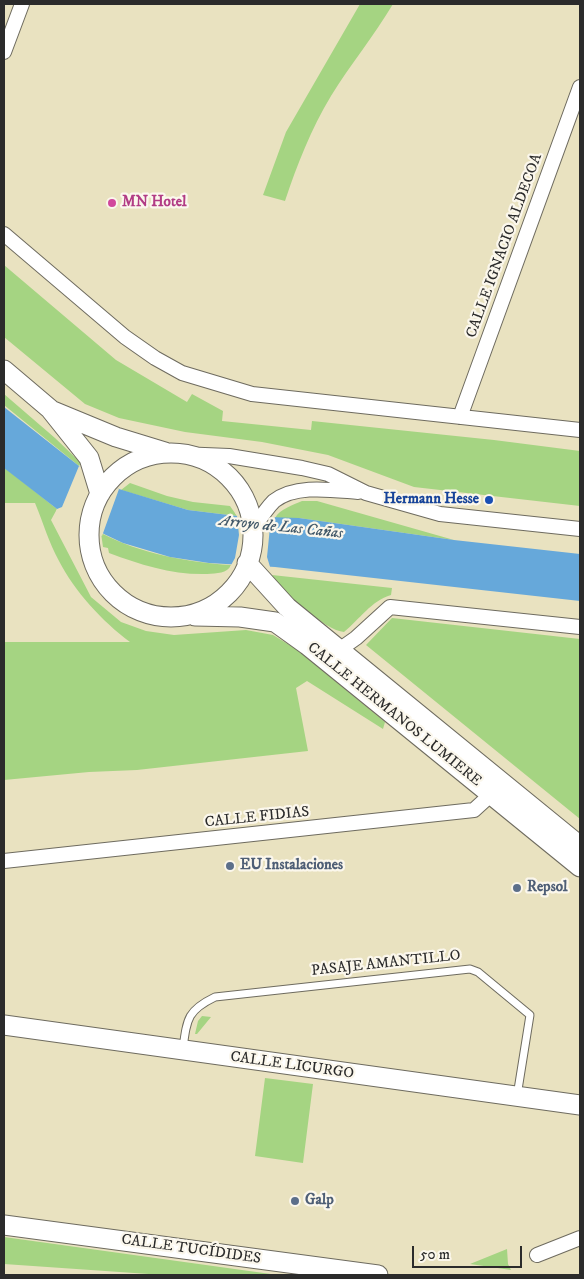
<!DOCTYPE html>
<html>
<head>
<meta charset="utf-8">
<style>
	body { margin:0 }
	#map { position:relative; width:584px; height:1279px; overflow:hidden; background:#e9e2c0; font-family:"IM FELL DW Pica",serif }
	canvas { display:block }
	.frame { position:absolute; inset:0; border:5px solid #2b2b2b; pointer-events:none }
	.scale { position:absolute; left:412px; top:1246px; width:110px; height:22px; box-sizing:border-box; border:2px solid #2b2b2b; border-top:0; padding-left:6px; font-size:15px; line-height:18px; white-space:nowrap; color:#2b2b2b; -webkit-text-stroke:4px #fbf7ec; paint-order:stroke }
</style>
</head>
<body>
<div id="map">
<canvas width="584" height="1279"></canvas>
<div class="frame"></div>
<div class="scale">50 m</div>
</div>
<script>
const g = document.querySelector('canvas').getContext('2d');
g.lineJoin = 'round';
function paint(path, color) { g.fillStyle = color; g.fill(path, 'evenodd'); }
function strokePath(path, color, width, dash) { g.strokeStyle = color; g.lineWidth = width; g.lineCap = dash ? 'butt' : 'round'; g.setLineDash(dash || []); g.stroke(path); }
function label(font, color, halo, rows, align = 'center') {
  g.font = font + ' "IM FELL DW Pica",serif'; g.lineWidth = 4.5; g.setLineDash([]); g.textBaseline = 'middle'; g.strokeStyle = halo; g.fillStyle = color; for (const [text, x, y, turn = 0] of rows) {
    g.save(); g.translate(x, y); g.rotate((+turn || 0) * Math.PI / 180); g.textAlign = isNaN(turn) ? turn : align; if (halo) g.strokeText(text, 0, 0); g.fillText(text, 0, 0); g.restore();
  }
}
const green = new Path2D(`
	M360 4H393C374 36 350 65 331 96 311 129 297 165 285 201L263 195 286 132Z
	M4 265 116 360 187 402 192 394 223 411 222 421 311 430 312 421 494 440 580 451V506L414 487 328 455 262 442 185 432 119 418 85 404 4 337Z
	M4 394 55 438 81 463 79 466 4 405Z
	M4 467 57 509 51 520 91 597 121 622 146 631 174 635 246 630 273 635 296 649 385 722 383 729 307 681 296 688 308 751 137 770 89 772 4 780V642H130C102 621 75 592 59 561 49 543 43 522 35 503H4Z
	M130 483 167 496 193 502 230 506 237 516 188 510 121 490Z
	M302 501H317L454 540 299 518H275C280 509 293 505 302 501Z
	M101 533C141 554 187 562 231 565 227 574 217 573 207 574 173 575 141 565 109 553L108 548 103 547Z
	M272 575 392 588 391 595C371 601 360 619 344 632 326 631 281 591 272 575Z
	M392 618 580 639V819L366 645Z
	M202 1016 211 1017 197 1034H195L198 1021Z
	M265 1078 313 1084 303 1163 255 1156Z
	M4 1237 278 1275H163L4 1264Z
	M507 1249 508 1264 511 1270 470 1264Z`);
const water = new Path2D(`
	M4 407 79 466 119 489 188 510 237 516 299 518 454 540 580 554V601L275 567 209 563 170 557 123 543 106 535 57 509 4 468Z`);
const pier = new Path2D(`
	M79 466 119 489 102 536 56 511 57 509 62 507Z
	M235 513 276 515 270 527 267 557 271 570 230 567 235 558 239 535 237 516Z`);
const service = new Path2D(`
	M183 1048C187 1018 188 1010 215 997L470 969 478 972 530 1015 517 1096`);
const minor = new Path2D(`
	M4 52 22 4
	M4 234 125 337 155 358 182 373 252 394 580 430
	M460 417 580 87
	M180 454 229 456 302 468 328 474 366 493 440 514 580 529
	M253 529C259 520 266 509 274 501 296 484 332 490 358 492
	M339 650 356 638 390 607 580 627
	M4 861 474 810 497 789
	M537 1255 580 1238`);
const secondary = new Path2D(`
	M4 370 50 409 89 458 100 494
	M53 411 116 437 165 452
	M89 535a82 82 0 1 1 164 0a82 82 0 1 1-164 0Z
	M247 563 287 607 580 846
	M195 616 240 617 275 622 307 645 580 867
	M4 1025 580 1105
	M4 1225 378 1275`);
const markers = [
	[112,203,5,"#d1479c"],
	[489,500,5,"#1a4fb4"],
	[230,866,5,"#5c6f8a"],
	[517,888,5,"#5c6f8a"],
	[295,1201,5,"#5c6f8a"]
];
const hotelNames = [
	["MN Hotel",122,203]
];
const streetNames = [
	["CALLE IGNACIO ALDECOA",505,246,-70],
	["CALLE HERMANOS LUMIERE",394,715,39],
	["CALLE FIDIAS",257,818,-6],
	["PASAJE AMANTILLO",386,964,-6],
	["CALLE LICURGO",292,1066,8],
	["CALLE TUCÍDIDES",191,1250,8]
];
const transitNames = [
	["Hermann Hesse",479,500]
];
const serviceNames = [
	["EU Instalaciones",240,866],
	["Repsol",527,888],
	["Galp",305,1201]
];
const waterNames = [
	["Arroyo de Las Cañas",281,528,6]
];
paint(green, '#a5d482');
paint(water, '#66a8da');
paint(pier, '#e9e2c0');
strokePath(service, '#6e6b5f', 9);
strokePath(minor, '#6e6b5f', 16);
strokePath(secondary, '#6e6b5f', 21);
strokePath(service, '#fff', 7);
strokePath(minor, '#fff', 14);
strokePath(secondary, '#fff', 19);
for (const [x, y, r, color] of markers) { const dot = new Path2D(); dot.arc(x, y, r, 0, 2 * Math.PI); g.fillStyle = color; g.fill(dot); strokePath(dot, '#fbf7ec', 2); }
label('bold 15px', '#b23c85', '#fbf7ec', hotelNames, 'left');
label('15px', '#2b2b2b', '#fbf7ec', streetNames);
label('bold 15px', '#164399', '#fbf7ec', transitNames, 'right');
label('bold 15px', '#4e5e75', '#fbf7ec', serviceNames, 'left');
label('italic 16px', '#405768', '#fbf7ec', waterNames);
</script>
</body>
</html>
